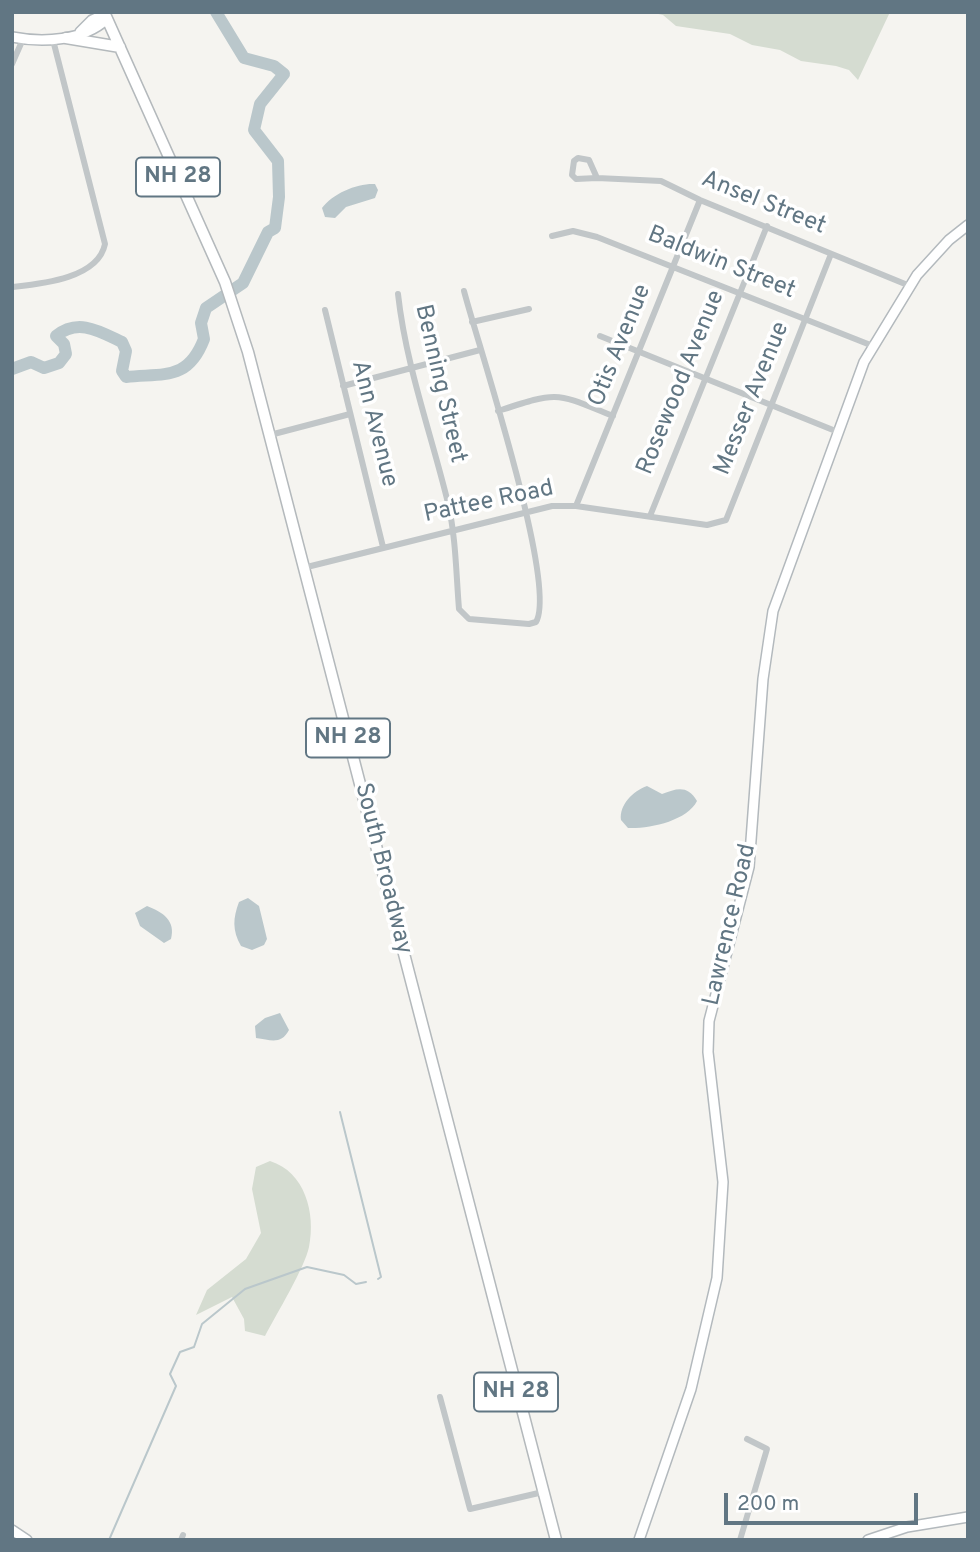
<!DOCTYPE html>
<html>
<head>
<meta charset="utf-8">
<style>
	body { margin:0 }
	#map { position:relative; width:980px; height:1552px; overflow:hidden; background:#f5f4f0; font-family:Overpass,sans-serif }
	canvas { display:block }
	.frame { position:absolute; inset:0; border:14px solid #617683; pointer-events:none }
	.scale { position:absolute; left:724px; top:1493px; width:194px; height:32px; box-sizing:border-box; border:4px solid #617683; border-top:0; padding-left:9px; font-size:21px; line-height:24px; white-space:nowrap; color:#617683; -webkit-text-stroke:5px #fff; paint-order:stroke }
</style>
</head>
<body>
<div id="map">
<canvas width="980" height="1552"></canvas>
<div class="frame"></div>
<div class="scale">200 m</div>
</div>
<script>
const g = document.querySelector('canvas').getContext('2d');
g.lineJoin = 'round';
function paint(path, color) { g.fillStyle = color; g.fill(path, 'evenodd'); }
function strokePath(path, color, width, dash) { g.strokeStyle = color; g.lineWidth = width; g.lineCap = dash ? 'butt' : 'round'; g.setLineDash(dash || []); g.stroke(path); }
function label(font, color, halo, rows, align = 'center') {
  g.font = font + ' Overpass,sans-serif'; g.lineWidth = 7; g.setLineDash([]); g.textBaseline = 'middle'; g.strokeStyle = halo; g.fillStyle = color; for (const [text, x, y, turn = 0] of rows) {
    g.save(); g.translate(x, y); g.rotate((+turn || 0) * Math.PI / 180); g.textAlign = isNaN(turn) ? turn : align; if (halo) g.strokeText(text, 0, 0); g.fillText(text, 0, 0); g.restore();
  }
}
const green = new Path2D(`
	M649 12H890L858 80 849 70 836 66 801 61 780 50 752 45 730 34 676 26 663 15Z
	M270 1161C305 1172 316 1213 309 1247 305 1267 276 1315 265 1336L245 1331 244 1319 232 1297 196 1315 207 1290 246 1259 261 1233 252 1189 256 1167Z`);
const water = new Path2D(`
	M375 184 378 190 375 198 346 207 335 218 325 217 322 208C333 193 358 183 375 184Z
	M647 786 662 794C677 788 688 785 697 801 687 821 649 829 628 828L621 820C619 805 633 791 647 786Z
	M248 898 259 906 267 939 264 945 252 950 241 946C232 930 233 918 239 902Z
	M147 906C163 912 176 921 171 939L164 943 140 926 135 913Z
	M280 1013 289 1030C281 1045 271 1040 256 1038L255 1026 265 1018Z`);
const stream = new Path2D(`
	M340 1112 381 1277 378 1279
	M109 1540 176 1386 170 1374 180 1352 194 1347 202 1324 245 1289 307 1267 344 1275 356 1284 366 1282`);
const river = new Path2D(`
	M12 369 31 362 44 368 59 363 66 354 64 344 56 336C78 318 99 331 122 342L126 351 122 371 126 377C164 373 188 381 204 339L201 323 206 308 243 283 268 232 275 228 279 197 278 161 254 130 260 104 284 74 274 66 244 58 216 12`);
const street = new Path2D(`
	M12 64 23 39
	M597 178 576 179 572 175 574 161 578 158 589 160 597 178 661 181 700 200 910 286
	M552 236 573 231 597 237 873 346
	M12 287C40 284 98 279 105 244L53 40
	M398 294C406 366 431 433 448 503 456 538 456 573 459 609L469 619 529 624 536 622C558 584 478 345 464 291
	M325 310 383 547
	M472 322 529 309
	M600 336 838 432
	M343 386 480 350
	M498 411C560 391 554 392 613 416
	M270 435 350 414
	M576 506 700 200
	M650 516 767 226
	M303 568 552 506H576L707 525 726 520 831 254
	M440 1397 470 1509 543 1492
	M181 1540 183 1535
	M740 1540 767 1449 747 1439`);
const secondary = new Path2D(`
	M80 32 92 20 105 14
	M12 37C43 43 83 41 107 19
	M12 1530 27 1540
	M639 1540 691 1389 717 1278 723 1182 708 1052 709 1021 749 867 763 679 773 611 864 362 917 275 949 240 968 225
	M868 1540 907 1527 968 1517`);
const primary = new Path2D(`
	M104 12 225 282 248 352 556 1540
	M66 38 120 47`);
const shields = [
	[178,177,84],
	[348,738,84],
	[516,1392,84]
];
const shieldNames = [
	["NH 28",178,177],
	["NH 28",348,738],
	["NH 28",516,1392]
];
const streetNames = [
	["Ansel Street",763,204,22],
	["Baldwin Street",721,264,22],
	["Otis Avenue",621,346,-68],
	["Rosewood Avenue",682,383,-68],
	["Benning Street",439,384,77],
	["Messer Avenue",753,399,-68],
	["Ann Avenue",373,424,76],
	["Pattee Road",489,503,-12],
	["South Broadway",382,869,76],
	["Lawrence Road",731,925,-77]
];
paint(green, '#d5dcd1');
paint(water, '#bac7cb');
strokePath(stream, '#bac7cb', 2);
strokePath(river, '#bac7cb', 12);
strokePath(secondary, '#b3b9bd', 12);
strokePath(primary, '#b4b9bc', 13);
strokePath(street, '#c1c6c8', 6);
strokePath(secondary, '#fff', 9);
strokePath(primary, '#fff', 10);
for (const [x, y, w] of shields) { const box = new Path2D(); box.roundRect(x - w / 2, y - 19.5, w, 39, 5); g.fillStyle = '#fff'; g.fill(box); strokePath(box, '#617683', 2); }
label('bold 23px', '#617683', null, shieldNames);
label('24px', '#617683', '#fff', streetNames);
</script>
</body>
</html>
